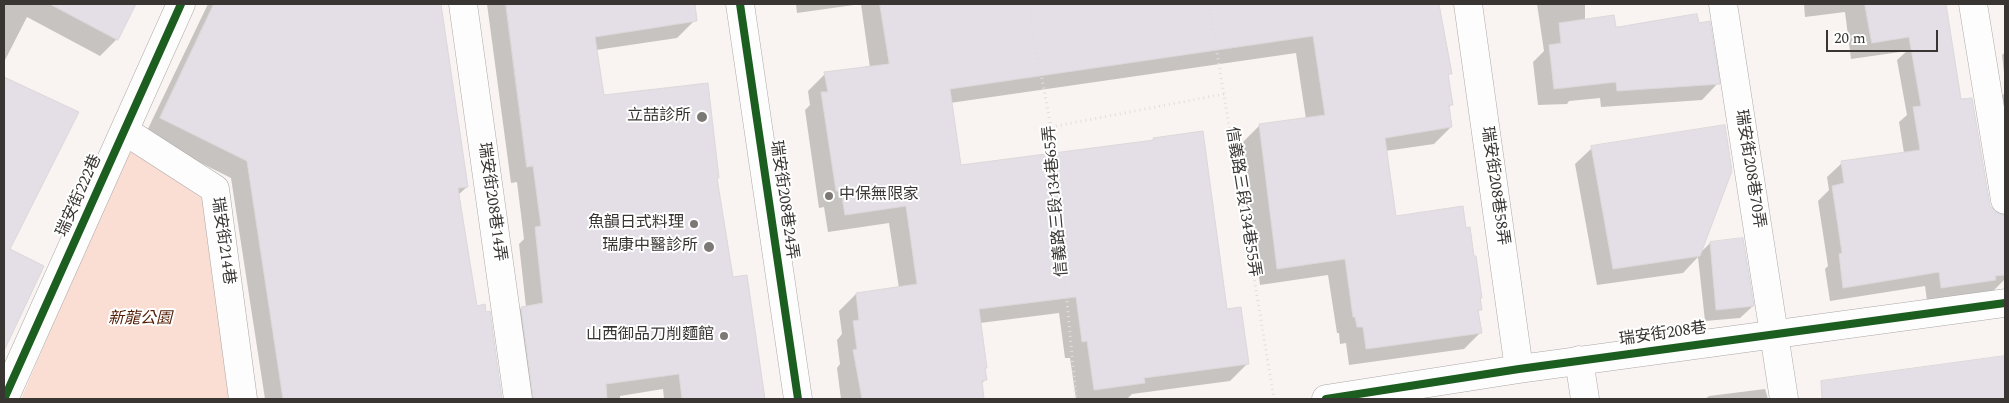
<!DOCTYPE html>
<html>
<head>
<meta charset="utf-8">
<style>
	body { margin:0 }
	#map { position:relative; width:2009px; height:403px; overflow:hidden; background:#f9f4f2; font-family:Spectral,serif }
	canvas { display:block }
	.frame { position:absolute; inset:0; border:5px solid #383533; pointer-events:none }
	.scale { position:absolute; left:1826px; top:30px; width:112px; height:22px; box-sizing:border-box; border:2px solid #383533; border-top:0; padding-left:6px; font-size:15px; line-height:18px; white-space:nowrap; color:#383533; -webkit-text-stroke:4px #fff; paint-order:stroke }
</style>
</head>
<body>
<div id="map">
<canvas width="2009" height="403"></canvas>
<div class="frame"></div>
<div class="scale">20 m</div>
</div>
<script>
const g = document.querySelector('canvas').getContext('2d');
g.lineJoin = 'round';
function paint(path, color) { g.fillStyle = color; g.fill(path, 'evenodd'); }
function strokePath(path, color, width, dash) { g.strokeStyle = color; g.lineWidth = width; g.lineCap = dash ? 'butt' : 'round'; g.setLineDash(dash || []); g.stroke(path); }
function label(font, color, halo, rows, align = 'center') {
  g.font = font + ' Spectral,"Noto Sans TC",serif'; g.lineWidth = 4; g.setLineDash([]); g.textBaseline = 'middle'; g.strokeStyle = halo; g.fillStyle = color; for (const [text, x, y, turn = 0] of rows) {
    g.save(); g.translate(x, y); g.rotate((+turn || 0) * Math.PI / 180); g.textAlign = isNaN(turn) ? turn : align; if (halo) g.strokeText(text, 0, 0); g.fillText(text, 0, 0); g.restore();
  }
}
const green = new Path2D(`
	M128 149 202 198 229 399H21Z`);
const shadow = new Path2D(`
	M4 4H135L117 39 100 56 27 17 4 62Z
	M208 4H440L467 187 458 195 476 307 485 313 489 312 501 399H265L231 178 145 135Z
	M487 4H691L694 21 677 38 596 50 603 96 718 177 716 179 732 278 746 276 765 399H664L663 389 620 396V399H515L505 324 521 308 526 307 519 244 524 239 517 182 511 183Z
	M796 4H861L797 13Z
	M861 4H1433L1450 73 1447 76 1452 104 1448 108 1451 127 1434 144 1385 151 1395 217 1464 229 1481 297 1480 309 1478 312 1481 332 1464 349 1349 365 1346 343 1340 344 1339 333H1337L1328 275 1260 285 1242 143 1259 126 1306 119 1296 53 950 103 960 166 1151 141 1154 139 1247 364 1230 381 1132 394 1127 399H1076L1070 358H1065L1059 313 980 323 986 368 984 370 985 380 981 384 983 399H841L837 368 840 364 837 340 842 334 839 311 856 294 899 288 889 223 828 232 824 207 819 208 805 110 810 105 808 91 825 74 870 68Z
	M1537 4H1585V19L1615 28 1718 83 1702 100 1601 107 1600 98 1569 101 1567 104 1538 105 1533 62 1544 51Z
	M1804 4H1929L1933 33 1960 101 1988 203 1992 210 1999 216H2005V279L1992 292 1927 301 1925 286 1830 301 1825 269 1828 266 1818 201 1829 190 1827 177 1842 163 1904 153 1899 122 1907 115 1897 60 1907 51 1851 59 1845 12 1805 17Z
	M2005 52V73H2004L2002 55Z
	M4 78 78 113 9 249 12 333 4 349Z
	M2004 94H2005V135L1990 108Z
	M1592 148 1701 252 1710 243 1753 306 1740 318 1705 321 1698 257 1683 273 1597 285 1575 164Z
	M2005 357V399H1821L1842 379Z
	M1765 389 1768 399H1705L1709 396Z`);
const building = new Path2D(`
	M50 4H136L118 40Z
	M214 4H441L468 187 458 188 477 306 485 304 486 312 490 311 502 399H283L247 161 160 118Z
	M506 4H695L697 21 595 37 604 95 708 83 719 178H717L733 277 747 275 765 399H682L679 374 606 384 607 399H533L521 307 543 303 535 227 541 226 533 166 527 167Z
	M880 4H1439L1452 74H1448L1453 105H1449L1452 127 1385 138 1396 216 1463 206 1466 228 1470 227 1474 256H1476L1482 298H1480L1482 310H1478L1482 333 1366 349 1363 327H1357L1355 317H1353L1345 259 1277 269 1259 124 1325 115 1313 36 950 89 961 165 1154 140 1153 138 1203 131 1227 309 1241 307 1249 364 1144 378 1145 383 1094 390 1087 341 1082 342 1076 297 979 309 987 368H985L987 380 982 381 984 399H862L853 350 857 349 853 321 859 320 856 293 917 284 906 206 845 215 841 191H836L821 92H828L824 72 889 64Z
	M1865 4H1946L1961 99 1972 98 1990 206 1999 214 2005 215V275L1995 276 1996 280 1941 288 1939 272 1843 288 1839 254 1842 253 1832 186 1844 183 1841 161 1920 150 1913 107 1921 106 1909 37 1872 43Z
	M1697 14 1699 23 1710 21 1720 84 1617 91 1616 82 1554 89 1549 45 1561 43 1559 23 1614 15 1616 27Z
	M4 77 79 112 10 249 44 266 4 351Z
	M1725 125 1732 171 1700 256 1613 269 1591 146Z
	M1743 238 1754 306 1716 310 1710 242Z
	M2005 356V399H1822L1821 381Z`);
const path = new Path2D(`
	M1028 4 1051 127 1076 399
	M1209 4 1274 399
	M1051 127 1224 94`);
const minor = new Path2D(`
	M463 4 518 399
	M740 4 798 399
	M1468 4 1519 369
	M1723 4 1784 399
	M1973 4 2005 200
	M125 131 215 189 243 399
	M1579 360 1585 399
	M4 399 181 4
	M1326 399 1519 369 2005 303`);
const cycleway = new Path2D(`
	M740 4 798 399
	M4 399 181 4
	M1326 399 1519 369 2005 303`);
const markers = [
	[702,117,6,"#7c7876"],
	[829,196,5,"#7c7876"],
	[694,224,5,"#7c7876"],
	[709,247,6,"#7c7876"],
	[724,336,5,"#7c7876"]
];
const poiNames = [
	["立喆診所",691,117],
	["中保無限家",839,196,"left"],
	["魚韻日式料理",684,224],
	["瑞康中醫診所",698,247],
	["山西御品刀削麵館",714,336]
];
const streetNames = [
	["瑞安街208巷70弄",1749,169,81],
	["瑞安街208巷58弄",1494,186,82],
	["瑞安街222巷",80,196,-66],
	["瑞安街208巷24弄",783,200,82],
	["信義路三段134巷65弄",1057,201,-95],
	["瑞安街208巷14弄",491,202,82],
	["信義路三段134巷55弄",1242,202,81],
	["瑞安街214巷",222,241,82],
	["瑞安街208巷",1663,335,-8]
];
const parkNames = [
	["新龍公園",140,320]
];
paint(green, '#fbded3');
paint(shadow, '#0003');
paint(building, '#e4dee6');
strokePath(building, '#dbd8d9', 1);
strokePath(minor, '#aba8a6', 29);
strokePath(path, '#e0dedd', 3, [1, 4]);
strokePath(minor, '#fefdfd', 28);
strokePath(cycleway, '#1b5e20', 8);
for (const [x, y, r, color] of markers) { const dot = new Path2D(); dot.arc(x, y, r, 0, 2 * Math.PI); g.fillStyle = color; g.fill(dot); strokePath(dot, '#fff', 2); }
label('16px', '#383533', '#fff', poiNames, 'right');
label('16px', '#383533', '#fff', streetNames);
label('italic 16px', '#531d04', '#fff', parkNames);
</script>
</body>
</html>
